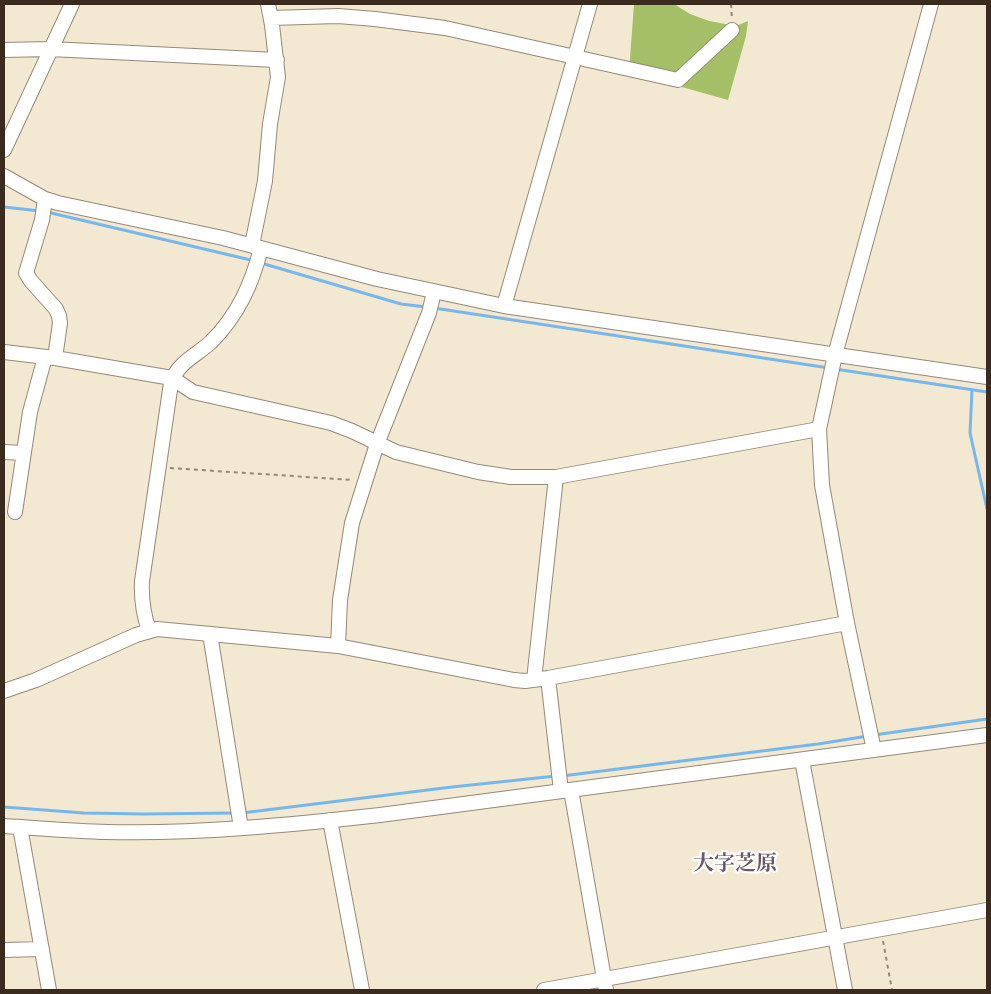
<!DOCTYPE html>
<html>
<head>
<meta charset="utf-8">
<style>
	body { margin:0 }
	#map { position:relative; width:991px; height:994px; overflow:hidden; background:#f3e8d1; font-family:Vollkorn,serif }
	canvas { display:block }
	.frame { position:absolute; inset:0; border:5px solid #3b2a1e; pointer-events:none }
</style>
</head>
<body>
<div id="map">
<canvas width="991" height="994"></canvas>
<div class="frame"></div>
</div>
<script>
const g = document.querySelector('canvas').getContext('2d');
g.lineJoin = 'round';
function paint(path, color) { g.fillStyle = color; g.fill(path, 'evenodd'); }
function strokePath(path, color, width, dash) { g.strokeStyle = color; g.lineWidth = width; g.lineCap = dash ? 'butt' : 'round'; g.setLineDash(dash || []); g.stroke(path); }
function label(font, color, halo, rows, align = 'center') {
  g.font = font + ' Vollkorn,"Noto Serif JP",serif'; g.lineWidth = 4.5; g.setLineDash([]); g.textBaseline = 'middle'; g.strokeStyle = halo; g.fillStyle = color; for (const [text, x, y, turn = 0] of rows) {
    g.save(); g.translate(x, y); g.rotate((+turn || 0) * Math.PI / 180); g.textAlign = isNaN(turn) ? turn : align; if (halo) g.strokeText(text, 0, 0); g.fillText(text, 0, 0); g.restore();
  }
}
const green = new Path2D(`
	M634 4H674L690 14 709 21 736 26 748 21 746 36 728 100 629 72Z`);
const stream = new Path2D(`
	M4 207 40 211
	M47 212 255 261
	M261 263 401 304 426 307
	M434 308 829 368
	M835 369 987 392
	M972 390 970 433 987 509
	M874 735 987 719
	M562 776 818 744 868 736
	M4 807 84 813 143 814 235 813
	M242 813 452 787 556 776`);
const path = new Path2D(`
	M731 4 732 19
	M170 468 353 480
	M883 941 892 990`);
const minor = new Path2D(`
	M271 18 338 16 375 19 445 28 678 80 732 30
	M4 50 50 49 277 60
	M4 150 72 4
	M4 176 45 199 58 203 223 238 377 279 504 306 987 377
	M45 199 42 220 26 273 31 281 56 309 59 316 60 323 55 358
	M252 245 265 181 270 124 278 77 272 25 268 4
	M504 306 590 4
	M4 352 55 358 172 378 193 392 331 423 352 431 396 452 478 472 511 477H556L819 429
	M4 452 24 453
	M15 512 30 412 45 357
	M149 631C143 613 141 599 142 581L171 383C177 363 197 355 211 342 238 315 252 284 261 248
	M210 634 241 828
	M338 646 340 600 352 523 377 444 429 313 434 292
	M548 678 561 791
	M534 680 556 477
	M4 691 36 680 136 635 157 629 338 646 514 680 525 681 548 678 847 623
	M874 750 847 623 822 485 819 429 835 355 931 4
	M802 760 845 990
	M571 790 606 990
	M330 820 362 990
	M4 826C38 828 72 831 107 832 198 834 289 825 380 815L987 735
	M20 827 49 990
	M4 950 42 949
	M544 990 987 910`);
const quarterNames = [
	["大字芝原",735,866]
];
paint(green, '#a4bf66');
strokePath(stream, '#76b8eb', 3);
strokePath(minor, '#978978', 16);
strokePath(path, '#978978', 2, [4, 4]);
strokePath(minor, '#fff', 14);
label('bold 21px', '#6e5766', '#fff', quarterNames);
</script>
</body>
</html>
